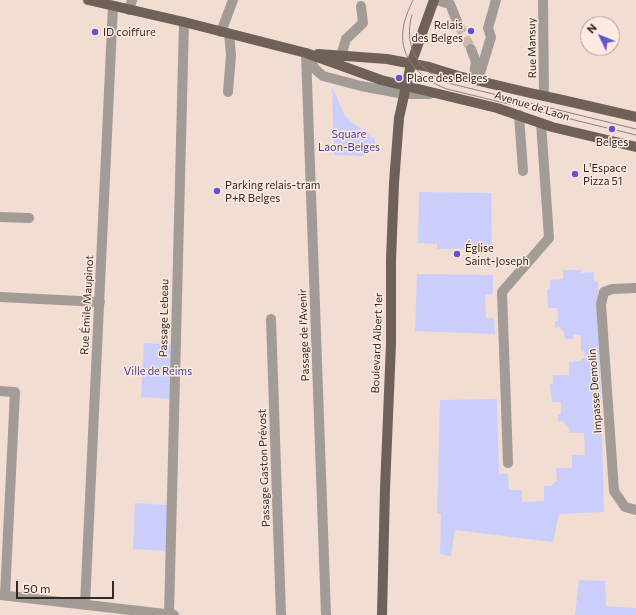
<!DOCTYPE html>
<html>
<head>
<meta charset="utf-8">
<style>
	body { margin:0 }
	#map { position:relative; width:636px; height:615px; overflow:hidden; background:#f2ddd3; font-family:Commissioner,sans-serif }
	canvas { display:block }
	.north { position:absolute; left:580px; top:16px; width:40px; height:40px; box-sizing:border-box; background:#ffeae0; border:1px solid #ad9d96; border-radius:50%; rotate:313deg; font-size:11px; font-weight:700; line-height:16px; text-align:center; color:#312a26 }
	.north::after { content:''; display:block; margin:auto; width:14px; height:18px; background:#6055ce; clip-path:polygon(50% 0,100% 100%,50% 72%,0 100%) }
	.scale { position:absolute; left:16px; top:581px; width:98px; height:18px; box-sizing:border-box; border:2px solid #312a26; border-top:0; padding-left:5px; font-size:12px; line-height:14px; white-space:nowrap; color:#312a26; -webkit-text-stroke:3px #ffeae0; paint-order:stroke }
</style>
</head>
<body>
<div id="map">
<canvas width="636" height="615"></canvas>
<div class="north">N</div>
<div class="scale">50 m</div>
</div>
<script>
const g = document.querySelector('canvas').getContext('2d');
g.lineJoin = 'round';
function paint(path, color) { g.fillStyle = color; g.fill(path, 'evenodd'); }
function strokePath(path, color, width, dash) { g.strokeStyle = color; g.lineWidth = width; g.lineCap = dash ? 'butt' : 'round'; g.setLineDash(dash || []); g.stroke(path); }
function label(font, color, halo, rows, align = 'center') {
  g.font = font + ' Commissioner,sans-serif'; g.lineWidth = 3; g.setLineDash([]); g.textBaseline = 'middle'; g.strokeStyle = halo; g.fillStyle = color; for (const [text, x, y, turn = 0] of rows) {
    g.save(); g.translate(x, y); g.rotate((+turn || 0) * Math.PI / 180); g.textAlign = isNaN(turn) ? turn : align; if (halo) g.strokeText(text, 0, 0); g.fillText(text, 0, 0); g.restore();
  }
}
const green = new Path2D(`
	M332 87 345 116 364 132 375 139V148H364V156L334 155Z
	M419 192 491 193 492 248 437 249V244L418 243Z
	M563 270H581V273L594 272V281L598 282 604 512 559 514 553 542 455 530 451 556 440 554 441 514 437 513 440 400 497 399 499 474H508L509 490H522V502L544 501V486H551L557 480 556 468H572V455H585L584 433H569L568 426 562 421H558V415L561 414V402H552L550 384H553V375H569V362L581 361 582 358H585V352L581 351V335H574L573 339H565L564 332 559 327 555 328V321H558L557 308H548L547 290 550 289V280L563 279Z
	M417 274 493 275V294L485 295 486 318H494L495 334 415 331Z
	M144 343 176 345 171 399 141 397Z
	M135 503 168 505 167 551 133 549Z
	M579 580 605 581 606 606 636 608V615H575Z`);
const minorTunnel = new Path2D(`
	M458 24 471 49`);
const minor = new Path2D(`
	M436 0 450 4 458 24
	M543 0 544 96
	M129 10 132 0
	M221 32 233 0
	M471 49 476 62 474 75
	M306 53 326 615
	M307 55 315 69 323 76 361 86 404 94H430
	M341 56 346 39 363 23 361 6
	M478 80 491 37 488 28 496 0
	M228 92 231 55 229 34
	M519 115 523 171
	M0 217 29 218
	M636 288 612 289 604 292 601 304 614 491 625 507 636 510
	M0 297 100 302
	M271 319 281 615
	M0 391 15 392 5 595
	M508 463 502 292 549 238 541 123
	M0 595 174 615
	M85 605 113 6
	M169 615 184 22`);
const major = new Path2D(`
	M88 0 184 22 306 53 381 80 497 108 552 127 636 147
	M318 54 387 59 429 67 458 76 530 93 558 99 636 117
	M382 615 385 489 391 344V260L394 183 399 118 411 64 434 0`);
const tram = new Path2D(`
	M413 0C409 9 404 19 403 30 399 59 422 80 447 89L636 135
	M412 15C403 46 418 71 448 83L636 129`);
const markers = [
	[471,31,4,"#6055ce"],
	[95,32,4,"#6055ce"],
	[399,78,4,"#6055ce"],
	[612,129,4,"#6055ce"],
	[575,174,4,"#6055ce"],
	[217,191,4,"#6055ce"],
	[457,254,4,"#6055ce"]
];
const poiNames = [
	["Relais",463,25,"right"],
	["des Belges",463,38,"right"],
	["ID coiffure",103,32],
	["Place des Belges",407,78],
	["Belges",612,142,"center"],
	["L'Espace",583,168],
	["Pizza 51",583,181],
	["Parking relais-tram",225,185],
	["P+R Belges",225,198],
	["Église",465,248],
	["Saint-Joseph",465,261]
];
const streetNames = [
	["Rue Mansuy",532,48,-91],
	["Avenue de Laon",532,106,17],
	["Rue Émile Maupinot",87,305,-87],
	["Passage Lebeau",164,318,-89],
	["Passage de l'Avenir",304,335,-92],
	["Boulevard Albert 1er",377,343,-88],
	["Impasse Demolin",595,391,-94],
	["Passage Gaston Prévost",264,468,-92]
];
const parkNames = [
	["Square",349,134],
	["Laon-Belges",349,147],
	["Ville de Reims",158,371]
];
paint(green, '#cbcefb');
strokePath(minorTunnel, '#cbb9b0', 10, [10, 5]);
strokePath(minor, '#a39b96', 10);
strokePath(major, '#6f6058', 10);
strokePath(tram, '#8d8079', 1);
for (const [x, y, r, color] of markers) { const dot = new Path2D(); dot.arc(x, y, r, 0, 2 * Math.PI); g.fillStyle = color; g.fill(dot); strokePath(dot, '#ffeae0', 1.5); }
label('11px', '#312a26', '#ffeae0', poiNames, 'left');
label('11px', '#312a26', '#ffeae0', streetNames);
label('11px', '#474098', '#ffeae0', parkNames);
</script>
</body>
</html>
